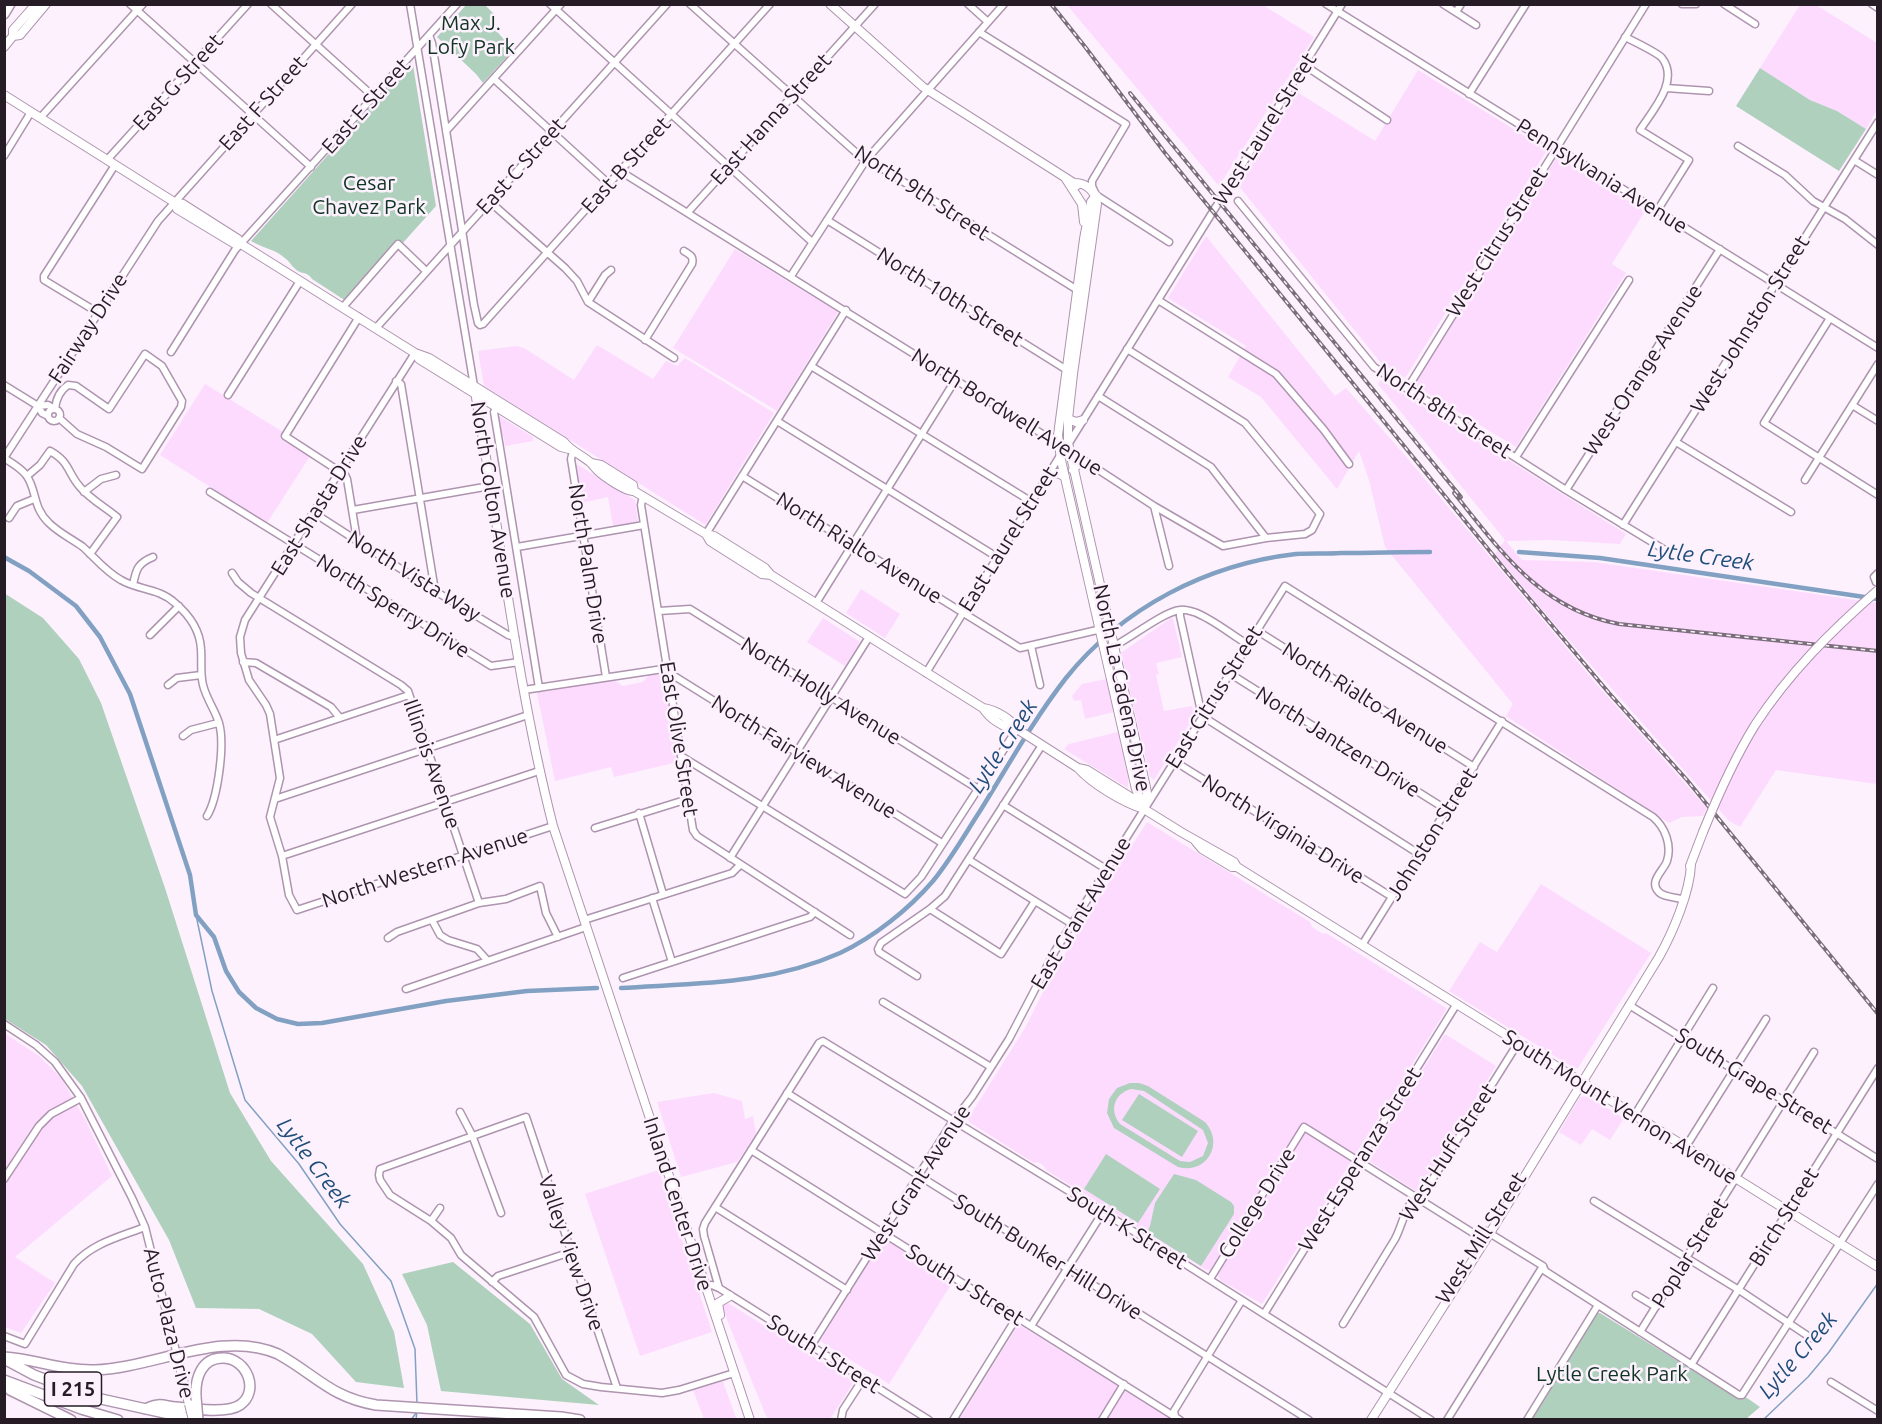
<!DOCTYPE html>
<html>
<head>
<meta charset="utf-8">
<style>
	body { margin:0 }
	#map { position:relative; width:1882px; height:1424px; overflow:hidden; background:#fcf1fd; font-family:Ubuntu,sans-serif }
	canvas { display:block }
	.frame { position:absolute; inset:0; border:6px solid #261c26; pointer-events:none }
</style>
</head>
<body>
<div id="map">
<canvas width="1882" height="1424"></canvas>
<div class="frame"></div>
</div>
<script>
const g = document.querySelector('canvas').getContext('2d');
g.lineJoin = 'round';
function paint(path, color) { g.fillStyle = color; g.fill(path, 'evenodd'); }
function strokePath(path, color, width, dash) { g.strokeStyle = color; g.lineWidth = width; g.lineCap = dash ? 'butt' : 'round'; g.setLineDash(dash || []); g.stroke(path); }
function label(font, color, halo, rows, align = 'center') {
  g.font = font + ' Ubuntu,sans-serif'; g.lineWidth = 5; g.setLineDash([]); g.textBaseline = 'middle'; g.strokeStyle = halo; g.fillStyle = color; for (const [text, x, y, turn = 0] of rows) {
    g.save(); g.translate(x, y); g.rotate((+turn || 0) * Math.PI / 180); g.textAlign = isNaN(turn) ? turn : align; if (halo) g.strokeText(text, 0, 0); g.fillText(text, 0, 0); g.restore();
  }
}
const built = new Path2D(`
	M1067 5H1263L1314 37 1219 186Z
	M1800 5H1816L1877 43V110L1866 129 1837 111 1810 100 1760 68Z
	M1418 70 1547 150 1405 378 1381 363 1238 185 1297 92 1375 141Z
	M1557 157 1645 211 1612 264 1626 273 1516 447 1414 385Z
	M1206 236 1335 396 1346 388 1408 459 1598 686 1707 808 1703 816 1682 817 1669 823 1506 716 1513 704 1385 547 1369 480 1359 451 1337 489 1261 397 1228 377 1246 346 1168 298Z
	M735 249 838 312 777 411 673 348Z
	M597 345 653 379 666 361 677 366 685 358 774 413 706 524H704L484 386 478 351 516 346 524 348 574 380Z
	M1381 380 1626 534 1620 544 1551 540 1506 541 1522 560 1594 562 1877 603V784L1776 770 1740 827 1729 821 1544 612 1495 554 1505 540 1378 384Z
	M205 384 283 432 280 438 310 456 267 523 160 455Z
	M496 414 533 437V441L505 446 504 437 500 438Z
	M575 465H578L635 500 638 522 613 526 608 497 581 503Z
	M861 589 900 614 885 638 846 613Z
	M823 618 860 642 845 666 807 642Z
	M1171 618 1173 619 1182 657 1156 663 1159 674 1156 675 1164 711 1192 706 1195 715 1154 780 1150 777 1121 653Z
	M649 675H664L678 762 614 777 611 767 555 781 537 693 614 680 623 686 643 682Z
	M1106 679 1114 712 1085 719 1081 700 1074 701 1072 696 1082 684Z
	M1118 732 1128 775V788L1064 749 1069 744Z
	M1147 822 1310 922 1312 927 1323 934 1326 933 1446 1008V1010L1262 1304 1220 1280 1218 1276 1208 1270H1206L1046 1170 1044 1166 1038 1162 1034 1163 969 1122 968 1119 1025 1028 1058 962 1061 961 1067 951V948Z
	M1541 884 1651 953 1578 1068H1574L1449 991 1480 942 1497 952Z
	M4 1033 39 1056 61 1078 85 1119 112 1176 15 1257 55 1283 21 1333 5 1327Z
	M1445 1034 1496 1066 1419 1190 1416 1191 1369 1161 1368 1157Z
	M714 1093 742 1101 745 1119 753 1116 756 1134 737 1162 681 1177 657 1102Z
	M1587 1096 1624 1118 1610 1140 1592 1129 1581 1145 1559 1132 1580 1097Z
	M659 1170 712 1332 640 1356 585 1194Z
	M884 1239 929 1266 928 1268 952 1283 889 1384 820 1341Z
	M728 1303 854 1382 830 1419H769L766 1416 722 1307 724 1304Z
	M1021 1326 1168 1417 1166 1420H959L1017 1327Z
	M721 1382H723L736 1418V1420L704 1419 693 1390Z`);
const green = new Path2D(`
	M467 4 485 5 495 15 494 28 513 50 483 83 476 74 437 37Z
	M410 63 413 65 436 206 349 303 312 279C308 273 306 274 300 272 293 269 291 263 286 259 276 249 262 248 251 241Z
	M1760 68 1810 100 1837 111 1866 129 1839 171 1736 106Z
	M4 593 43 618 79 659 101 703 165 888 230 1093 271 1161 363 1264 394 1332 404 1388 356 1382 312 1334 259 1309 196 1308 169 1240 82 1086 46 1045 5 1019Z
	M1130 1083H1139L1148 1086 1205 1122C1225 1144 1206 1175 1178 1167L1114 1128 1107 1113 1109 1099 1117 1088ZM1131 1089 1144 1091 1203 1130 1208 1143 1203 1156 1190 1162 1180 1161 1120 1124C1109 1110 1114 1094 1131 1089Z
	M1139 1094 1198 1131 1182 1157 1122 1120Z
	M1106 1154 1160 1189 1138 1223 1084 1189Z
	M1174 1174 1196 1180 1231 1202 1234 1206V1214L1201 1266 1147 1232 1150 1226 1155 1203Z
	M453 1262 530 1324 562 1379 599 1405 441 1391 427 1325 402 1274Z
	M1596 1313H1600L1731 1394 1747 1398 1760 1407 1746 1419 1530 1420Z`);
const stream = new Path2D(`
	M196 915 212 991 245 1100 299 1164 340 1224 391 1281 415 1349 417 1404
	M411 1420 416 1413
	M416 1420 417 1411
	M1763 1420 1808 1377 1829 1352 1878 1283`);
const canal = new Path2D(`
	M1519 552 1600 558 1878 599
	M4 557 29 571 76 606 100 637 130 694 190 875 196 915 214 937 226 971 239 992 256 1008 277 1019 298 1024 322 1023 446 1001 527 991 597 988
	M621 988C697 983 768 985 840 953 874 937 909 909 933 881 951 859 965 834 980 811 1008 766 1034 719 1066 678 1123 607 1208 564 1296 554 1311 553 1326 554 1341 553 1371 553 1401 552 1430 552`);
const minor = new Path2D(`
	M130 4 311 167
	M271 4 374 97
	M410 4 474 386
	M550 4 812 242
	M690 4 861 157 870 161 1079 291
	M968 4 988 22
	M1326 4 1878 348
	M1443 4 1476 25
	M1682 4H1696
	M1724 4 1755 24
	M1872 4 1878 8
	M1456 12 1461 4
	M979 32 1126 124 1092 181V186L1096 195 1169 242
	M429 35 432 43 474 305 478 323 480 325 483 324 770 4
	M1625 37C1633 41 1658 53 1662 58 1680 81 1652 111 1640 130L1689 160 1657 211
	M1304 65 1387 120
	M494 79 609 184
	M1666 88 1709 91
	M1469 94 1526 4
	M40 118 143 4
	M446 131 561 4
	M1738 146 1785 175 1813 201 1845 219 1878 245
	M4 156 31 112
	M107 160 248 4
	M1854 160 1878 175
	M620 171 1060 445
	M489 201 565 268 577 281 588 302 674 358
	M1238 201 1374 367 1566 490 1665 550
	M688 212 875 4
	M827 220 1070 372
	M791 276 866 160 1004 4
	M1158 300 1276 374 1324 430 1349 464
	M588 302 605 275 611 270
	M343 307 398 244 426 271
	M97 312 44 280V276L115 165
	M1830 318 1764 423 1878 495
	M376 328 667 4
	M645 340 692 264C694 256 690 255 684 251
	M171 352 235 250 457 4
	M415 353 245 620 240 637 241 653 249 680 266 705 270 714 280 778 270 817 282 856 289 895 297 910 553 826
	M811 366 1032 502
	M396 381 401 384 435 591
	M4 385 38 406 42 413 48 416
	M1407 389 1646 4
	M228 395 300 281
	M1098 396 1211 467 1266 538
	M1852 405 1878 421
	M38 406 48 405 55 409C56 399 59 391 68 385L76 386 109 409 145 354 162 366 182 401 181 407 142 469 106 447 77 434 59 418
	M496 408 494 412 499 442 539 688
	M48 415a6 6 0 1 1 12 0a6 6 0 1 1-12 0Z
	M777 421 997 557
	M1676 442 1791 512
	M1069 443 1342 4
	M1068 450 1154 506 1223 546 1266 538 1305 534 1312 530 1320 514 1245 423 1127 349
	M573 451 571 459 606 677
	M1516 457 1629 280
	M4 458 158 221 352 4
	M4 458C12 463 21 468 26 475 37 489 32 507 49 523 59 533 72 539 83 547 95 558 106 572 121 580 138 590 159 588 175 603 188 614 200 630 201 649 202 661 200 673 203 685 206 698 215 710 219 723 225 744 218 798 207 816
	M27 476 40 465 50 451C70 462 67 472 80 487 90 499 105 507 117 517L90 554
	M742 476 1020 648 1110 627
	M1805 480 1878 364
	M1566 490 1720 249
	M84 492 101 479 116 475
	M210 492 491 666 519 662
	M643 496 641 505 693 830 697 836 850 935
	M1154 506 1169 566
	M353 510 490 486
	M314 513 435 591 508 635 515 637
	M9 518 17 506 34 499
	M1623 525 1878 122
	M706 534 846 310
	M357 540 347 479 345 475 285 436 359 317
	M517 547 644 525
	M232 573 238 582 251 593 401 685 408 691 479 903
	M1878 573 1874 577 1876 582 1878 583
	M133 585C136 569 138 563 153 557
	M816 603 956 379
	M1180 610V616L1202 716 1419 854
	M659 611 690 609 978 789
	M1256 630 1474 767
	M150 635 179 606
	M1031 646 1040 685
	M1105 651C1126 642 1162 612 1180 610 1185 609 1190 611 1194 612 1213 619 1230 634 1247 644
	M243 662 256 663 331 707 340 718
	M926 673 1061 454
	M1229 673 1447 810
	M168 685 177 678 201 675
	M524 690 663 669 942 843
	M183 736 191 730 218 723
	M274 740 409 695
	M681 756 905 894 921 877 1017 729
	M1174 761 1392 897
	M275 799 528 715
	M1003 805 1106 869
	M639 813 663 894
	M595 828 688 799
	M282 856 539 771
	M730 858 869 637
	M969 860 1072 924
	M652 898 672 962
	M930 909 1001 954 1035 901
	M432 920 440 935 448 940 477 949 487 960
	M584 920 732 873 740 865
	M388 938 397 932 479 903 506 899 540 886 546 913 558 937
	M1362 945 1502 721
	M917 976 879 952 878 949 881 943 930 909 945 896 1042 745
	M623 978 810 917 815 912
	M406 989 586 927
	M883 1002 991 1067
	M1629 1005 1878 1159
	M4 1024 36 1045 55 1062 81 1098 132 1198 145 1227 177 1355
	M787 1093 1309 1420
	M460 1112 472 1135 501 1213
	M1634 1116 1713 988
	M1685 1148 1766 1019
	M751 1150 1180 1420
	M4 1179 39 1126 51 1114 81 1098
	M1594 1201 1739 1290 1811 1338
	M715 1207 847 1290
	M431 1221 440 1208
	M1486 1231 1543 1266 1545 1271 1739 1395H1742L1878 1184
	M1210 1279 1304 1127 1481 1238
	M492 1282 498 1276 571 1252
	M705 1286 712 1285 719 1288 929 1420
	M719 1288 704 1236 703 1229 705 1223 819 1043 823 1041 1103 1212 1431 1420
	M1636 1295 1656 1307
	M1264 1314 1456 1005
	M1343 1324 1395 1239C1402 1226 1403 1214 1412 1201L1420 1199 1518 1043
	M1031 1326 1103 1212
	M1640 1332 1814 1052
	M4 1336 25 1344 74 1264C93 1243 119 1237 145 1227
	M811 1346 951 1124 972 1097 1009 1039 1055 951 1285 586 1653 817C1665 827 1672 845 1667 861 1664 870 1649 881 1658 891 1662 897 1674 897 1681 899
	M1691 1365 1878 1068
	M1831 1382 1878 1411
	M617 1388 526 1117 380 1169 379 1175 380 1180 390 1195 431 1221 451 1238 461 1255 534 1317 566 1375 583 1384 601 1387 662 1393 679 1390 734 1373
	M1175 1416 1174 1411 1242 1300
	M841 1420 843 1410 863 1379
	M953 1420 1017 1317
	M1102 1420 1124 1384
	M1447 1420 1543 1266
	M1527 1420 1598 1305`);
const major = new Path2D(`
	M830 4 923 87 1077 185
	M13 36V30L36 4
	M4 47 13 36 20 35 46 4
	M4 95 174 202 183 204 238 239 241 244 415 353 429 358 564 442C572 452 582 455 591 463 593 465 595 468 597 470 603 476 626 492 634 491L706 534 714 536 765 568 771 575 983 708C990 719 1005 729 1017 729
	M1066 179 1082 204 1084 222
	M1075 183C1088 183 1096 193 1097 204L1073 374 1068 419V443L1145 783 1147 793 1144 809
	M1096 195 1091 202 1084 239 1058 435 1061 460 1136 789 1144 809
	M174 202 177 209 235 244H241
	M415 353 419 359 561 447 569 449
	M474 386C500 532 516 681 553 826L750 1420
	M1068 419 1076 422 1083 420
	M591 463 601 465 633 485 634 491
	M1073 470 1078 464 1087 462
	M1048 475 1058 473 1065 477
	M706 534 710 541 762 574 771 575
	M983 708C996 710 1011 719 1017 729L1078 768C1092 784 1124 803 1144 809
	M1078 768 1087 770 1132 798 1144 809 1181 832 1234 862 1237 867
	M1196 842 1202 849 1232 867H1237L1878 1267
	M1690 866 1703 832
	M720 1315 718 1303 730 1296
	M177 1355 189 1404
	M1371 1420 1490 1233 1659 957C1673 932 1690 892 1691 864`);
const highway = new Path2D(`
	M4 14 10 4
	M4 1357C35 1359 63 1371 95 1370 154 1368 222 1329 278 1354 316 1375 330 1397 376 1405L561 1417 580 1420
	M4 1359 34 1375 92 1397 196 1420
	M4 1380 81 1409 118 1420
	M4 1380 10 1390 71 1420
	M145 1409C148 1408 154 1405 158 1405 163 1404 170 1407 176 1407 192 1409 227 1414 240 1405 260 1391 247 1359 224 1358 201 1357 195 1379 196 1397`);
const rail = new Path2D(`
	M1051 4 1086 48 1165 153 1506 571 1609 693 1687 780 1878 1014
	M1130 93 1461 497
	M1454 493C1501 551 1540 609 1619 624L1878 651`);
const majorBridge = new Path2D(`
	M1703 832C1718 795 1734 759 1755 725 1789 673 1831 631 1878 590
	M189 1404 193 1420`);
const highwayBridge = new Path2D(`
	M196 1397 198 1420`);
const shields = [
	[73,1389,57]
];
const shieldNames = [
	["I 215",73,1389]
];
const parkNames = [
	["Max J.",471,23],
	["Lofy Park",471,47],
	["Cesar",369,183],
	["Chavez Park",369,207],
	["Lytle Creek Park",1612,1374]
];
const streetNames = [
	["East G Street",178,82,-48],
	["East F Street",263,103,-48],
	["East E Street",366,106,-48],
	["East Hanna Street",771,119,-48],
	["West Laurel Street",1265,129,-58],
	["East B Street",626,165,-48],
	["East C Street",521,166,-48],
	["Pennsylvania Avenue",1602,176,32],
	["North 9th Street",922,193,33],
	["West Citrus Street",1497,242,-58],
	["North 10th Street",950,297,32],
	["West Johnston Street",1750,324,-58],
	["Fairway Drive",88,328,-57],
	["West Orange Avenue",1643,370,-57],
	["North 8th Street",1444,411,33],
	["North Bordwell Avenue",1007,412,32],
	["North Colton Avenue",493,500,81],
	["East Shasta Drive",319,505,-58],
	["East Laurel Street",1008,539,-58],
	["North Rialto Avenue",859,548,32],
	["North Palm Drive",588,564,81],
	["North Vista Way",414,576,32],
	["North Sperry Drive",393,606,32],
	["North La Cadena Drive",1122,688,78],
	["North Holly Avenue",821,691,32],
	["East Citrus Street",1214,697,-58],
	["North Rialto Avenue",1365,698,32],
	["East Olive Street",679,739,81],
	["North Jantzen Drive",1338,742,32],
	["North Fairview Avenue",804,757,32],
	["Illinois Avenue",432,764,71],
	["North Virginia Drive",1283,829,32],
	["Johnston Street",1432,834,-58],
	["North Western Avenue",425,868,-18],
	["East Grant Avenue",1081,913,-59],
	["South Grape Street",1754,1081,32],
	["South Mount Vernon Avenue",1620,1107,32],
	["West Huff Street",1448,1152,-57],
	["West Esperanza Street",1360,1159,-58],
	["West Grant Avenue",916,1183,-57],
	["College Drive",1257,1203,-58],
	["Inland Center Drive",678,1204,72],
	["Birch Street",1784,1217,-58],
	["South K Street",1127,1228,32],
	["West Mill Street",1481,1238,-58],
	["Valley View Drive",571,1253,71],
	["Poplar Street",1690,1253,-58],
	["South Bunker Hill Drive",1048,1257,32],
	["South J Street",965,1285,32],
	["Auto Plaza Drive",169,1323,76],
	["South I Street",824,1354,32]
];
const waterNames = [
	["Lytle Creek",1701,556,8],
	["Lytle Creek",1003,746,-57],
	["Lytle Creek",314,1163,53],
	["Lytle Creek",1798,1355,-49]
];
paint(built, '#fddbff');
paint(green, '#afd0bc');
strokePath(stream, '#82a1c2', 1.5);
strokePath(canal, '#82a1c2', 4.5);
strokePath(minor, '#ae94af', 9);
strokePath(major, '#ae94af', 10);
strokePath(highway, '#ae94af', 12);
strokePath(minor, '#fff', 6);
strokePath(major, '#fff', 8);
strokePath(highway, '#fff', 9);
strokePath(rail, '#796e79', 4);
strokePath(rail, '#fcf1fd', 1.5, [4.5]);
strokePath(majorBridge, '#ae94af', 10, []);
strokePath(highwayBridge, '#ae94af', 12, []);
strokePath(majorBridge, '#fff', 8);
strokePath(highwayBridge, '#fff', 9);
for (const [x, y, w] of shields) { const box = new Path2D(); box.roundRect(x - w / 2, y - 17, w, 34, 4.5); g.fillStyle = '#fcf1fd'; g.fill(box); strokePath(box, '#261c26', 1.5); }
label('bold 20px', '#261c26', null, shieldNames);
label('21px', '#0f3422', '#fcf1fd', parkNames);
label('21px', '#261c26', '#fcf1fd', streetNames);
label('italic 22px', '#1f4d7a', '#fcf1fd', waterNames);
</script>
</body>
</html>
